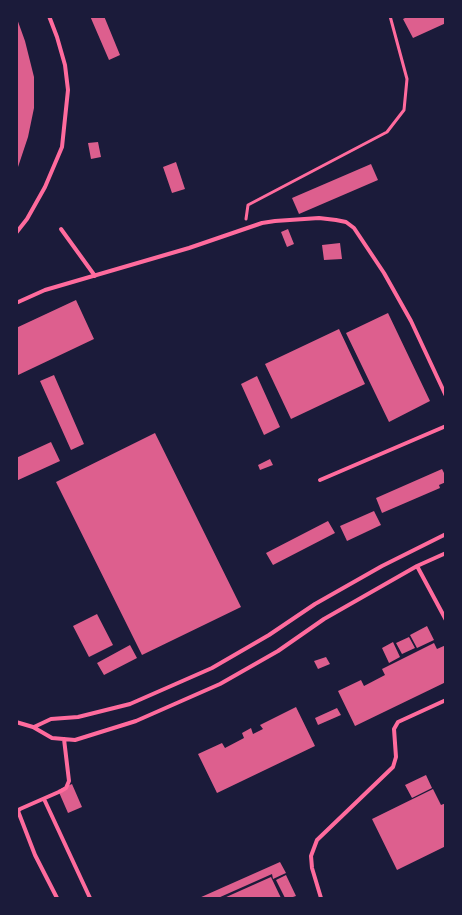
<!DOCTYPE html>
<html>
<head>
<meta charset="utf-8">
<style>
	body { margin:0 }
	#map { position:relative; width:462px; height:915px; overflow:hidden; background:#1b1b3a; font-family:"DM Sans",sans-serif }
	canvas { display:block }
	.frame { position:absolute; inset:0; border:18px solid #1b1b3a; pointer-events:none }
</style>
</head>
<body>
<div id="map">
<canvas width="462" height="915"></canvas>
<div class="frame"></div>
</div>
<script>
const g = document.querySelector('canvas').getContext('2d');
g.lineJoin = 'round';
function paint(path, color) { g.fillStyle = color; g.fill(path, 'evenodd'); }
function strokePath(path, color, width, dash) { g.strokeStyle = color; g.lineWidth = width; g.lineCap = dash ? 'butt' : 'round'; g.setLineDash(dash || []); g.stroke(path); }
const building = new Path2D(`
	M16 16 25 41 34 77V108L28 137 17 170Z
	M90 16H104L120 55 109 60Z
	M409 16H446V23L413 38 403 19Z
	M98 142 101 157 91 159 88 143Z
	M176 162 185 189 172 193 163 167Z
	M371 164 378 180 299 214 292 198Z
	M288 229 294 244 287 247 281 232Z
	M340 243 342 259 324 260 322 245Z
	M76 300 94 339 16 376V328Z
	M388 313 430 401 389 422 346 333Z
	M339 329 365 384 291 419 265 364Z
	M54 375 84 444 71 450 40 381Z
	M257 376 280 427 264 435 241 384Z
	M155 433 241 607 142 655 56 482Z
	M51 442 60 461 16 481V458Z
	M270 459 273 465 260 470 258 465Z
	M442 469 446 477V482L439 485 440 488 382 513 376 498Z
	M374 511 381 525 347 541 340 526Z
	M328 521 335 533 273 565 266 553Z
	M97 614 113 645 89 657 73 626Z
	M427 626 434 640 417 648 410 635Z
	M409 637 415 648 402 654 396 643Z
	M393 642 400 657 389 663 382 648Z
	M434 643 437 649 446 645V682L355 726 338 691 361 680 364 686 385 675 382 669Z
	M130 645 137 658 104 675 97 663Z
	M326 657 330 664 318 669 314 661Z
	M296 707 315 746 217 793 198 754 222 743 225 748 244 738 242 733 251 728 253 734 263 729 260 725Z
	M337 708 341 715 318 725 315 718Z
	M426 775 432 788 412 798 405 785Z
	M72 784 82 807 68 813 58 790Z
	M433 789 441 805 446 803V846L397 870 372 819Z
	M280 862 286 873 273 879 272 874 218 898H199Z
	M286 875 296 896 290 898H285L276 880Z
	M271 877 281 898H224Z`);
const path = new Path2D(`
	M246 219 248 205 387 132 404 110 407 79 390 16`);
const service = new Path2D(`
	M61 229 95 276
	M16 233 27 219 45 187 62 147 68 90 65 65 57 37 49 16
	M16 303 45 290 189 248 262 223 275 221 319 218 336 220 346 222 354 228 384 273 411 321 446 396
	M320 480 446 426
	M417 566 446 620
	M16 722 33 727 52 738 75 740 136 721 220 684 278 651 324 619 417 566 446 553
	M34 727 51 719 78 717 130 704 212 668 269 635 315 604 382 566 446 534
	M44 799 90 898
	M57 898 35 855 18 811 20 809 61 791 66 788 69 781 64 739
	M321 898 312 868 311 856 317 840 393 767 396 757 394 729 398 722 446 700`);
paint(building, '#dd5f8e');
strokePath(path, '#ff6b9d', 3);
strokePath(service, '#ff6b9d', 4);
</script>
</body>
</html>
